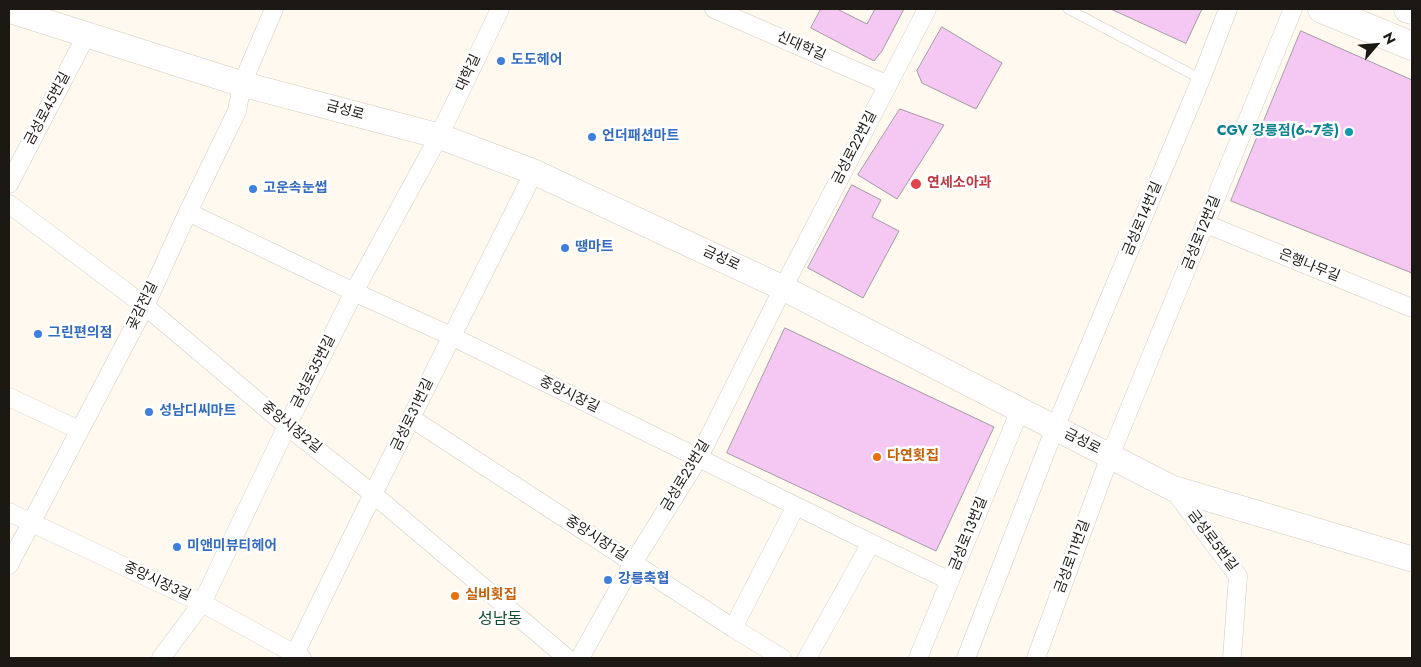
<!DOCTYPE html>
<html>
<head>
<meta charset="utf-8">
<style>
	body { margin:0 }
	#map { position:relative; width:1421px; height:667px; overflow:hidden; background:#fff9ef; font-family:Jost,sans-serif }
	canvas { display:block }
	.frame { position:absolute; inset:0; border:10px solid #1c1915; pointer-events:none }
	.north { position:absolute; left:1351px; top:20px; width:50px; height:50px; -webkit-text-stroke:4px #fff; paint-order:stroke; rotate:63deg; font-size:14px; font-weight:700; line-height:20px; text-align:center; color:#1c1915 }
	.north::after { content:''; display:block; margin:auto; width:18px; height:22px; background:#1c1915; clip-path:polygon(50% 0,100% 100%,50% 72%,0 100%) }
</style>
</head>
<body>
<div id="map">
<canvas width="1421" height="667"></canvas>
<div class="frame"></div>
<div class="north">N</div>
</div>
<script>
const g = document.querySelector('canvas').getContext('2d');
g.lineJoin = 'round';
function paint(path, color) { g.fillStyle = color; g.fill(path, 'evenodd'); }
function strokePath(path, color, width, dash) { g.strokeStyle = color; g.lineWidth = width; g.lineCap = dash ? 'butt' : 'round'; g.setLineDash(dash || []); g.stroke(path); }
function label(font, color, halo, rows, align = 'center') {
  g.font = font + ' Jost,"Noto Sans KR",sans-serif'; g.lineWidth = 5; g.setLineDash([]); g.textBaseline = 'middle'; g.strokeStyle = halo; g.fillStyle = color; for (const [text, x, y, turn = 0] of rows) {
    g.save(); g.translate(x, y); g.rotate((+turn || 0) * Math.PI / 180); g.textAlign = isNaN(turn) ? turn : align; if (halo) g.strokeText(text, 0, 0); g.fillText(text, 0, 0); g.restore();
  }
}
const building = new Path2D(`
	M821 9H837L867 24 875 9H904L882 51 874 61 811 28Z
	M1111 9H1202L1186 43Z
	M942 27 1002 63 976 109 922 83 917 71Z
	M1301 31 1412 80V273L1231 201Z
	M900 109 944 125 897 199 858 175Z
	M852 185 881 200 872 217 899 231 863 298 808 268Z
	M785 328 994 427 936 551 727 453Z`);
const lane = new Path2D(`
	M1068 9 1201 79`);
const street = new Path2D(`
	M714 9 888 85
	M9 184 87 34
	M9 204 145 306 287 426 373 494 567 658
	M188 212 354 292 451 336 871 543 950 581
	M1206 224 1412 308
	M9 397 79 430
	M411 418 733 628 782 658
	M1172 488 1238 576 1232 658
	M9 512 202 603 302 658
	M9 565 145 306 188 212 237 111 242 84 274 9
	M733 628 796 506
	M161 658 202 603 287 426 354 292 439 136 500 9
	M293 658 373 494 534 172
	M580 658 633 563 698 459 783 288 927 9
	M807 658 871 543
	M918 658 1020 410
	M966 658 1055 428 1201 79 1228 9
	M1036 658 1110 456 1293 9`);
const secondary = new Path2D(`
	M9 10 242 84 439 136 534 172 783 288 1172 488 1412 559`);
const primary = new Path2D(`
	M1322 9 1412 46
	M1408 9 1412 10`);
const markers = [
	[501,61,5,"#3f7fe0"],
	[1349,132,5,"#0f9aa8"],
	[592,137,5,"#3f7fe0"],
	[916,184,6,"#e0444e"],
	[253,189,5,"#3f7fe0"],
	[565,248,5,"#3f7fe0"],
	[38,334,5,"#3f7fe0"],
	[149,412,5,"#3f7fe0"],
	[877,457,5,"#e8710a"],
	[177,547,5,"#3f7fe0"],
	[608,580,5,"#3f7fe0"],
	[455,596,5,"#e8710a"]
];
const streetNames = [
	["신대학길",801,47,24],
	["대학길",469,73,-65],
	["금성로45번길",48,109,-62],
	["금성로",345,111,15],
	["금성로22번길",855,148,-63],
	["금성로14번길",1143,219,-67],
	["금성로12번길",1202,233,-68],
	["금성로",721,259,25],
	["은행나무길",1309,266,22],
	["곶감전길",143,306,-64],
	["금성로35번길",314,372,-63],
	["중앙시장길",569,395,26],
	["금성로31번길",413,415,-64],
	["중앙시장2길",291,428,39],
	["금성로",1082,442,27],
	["금성로23번길",686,476,-59],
	["금성로13번길",969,534,-68],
	["중앙시장1길",596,539,33],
	["금성로5번길",1212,541,53],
	["금성로11번길",1073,557,-70],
	["중앙시장3길",157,582,25]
];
const shopNames = [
	["도도헤어",511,61],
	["언더패션마트",602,137],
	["고운속눈썹",263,189],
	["땡마트",575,248],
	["그린편의점",48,334],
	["성남디씨마트",159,412],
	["미앤미뷰티헤어",187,547],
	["강릉축협",618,580]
];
const cultureNames = [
	["CGV 강릉점(6~7층)",1339,132]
];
const healthNames = [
	["연세소아과",927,184]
];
const foodNames = [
	["다연횟집",887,457],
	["실비횟집",465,596]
];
const quarterNames = [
	["성남동",500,620]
];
paint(building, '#f4c8f2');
strokePath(building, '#a499a3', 1);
strokePath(lane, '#d2cbbf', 10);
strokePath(street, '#d2cbbf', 19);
strokePath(secondary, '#d2cbbf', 26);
strokePath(primary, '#d2cbbf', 29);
strokePath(lane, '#fff', 9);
strokePath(street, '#fff', 18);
strokePath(secondary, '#fff', 25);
strokePath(primary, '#fff', 28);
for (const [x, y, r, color] of markers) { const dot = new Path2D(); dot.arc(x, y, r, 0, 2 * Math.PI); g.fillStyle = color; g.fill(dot); strokePath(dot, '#fff', 2); }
label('14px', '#1c1915', '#fff', streetNames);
label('bold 14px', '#366cbe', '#fff', shopNames, 'left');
label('bold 14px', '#0d838f', '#fff', cultureNames, 'right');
label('bold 14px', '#be3a42', '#fff', healthNames, 'left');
label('bold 14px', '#c56008', '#fff', foodNames, 'left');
label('16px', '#144d2e', '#fff', quarterNames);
</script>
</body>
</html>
